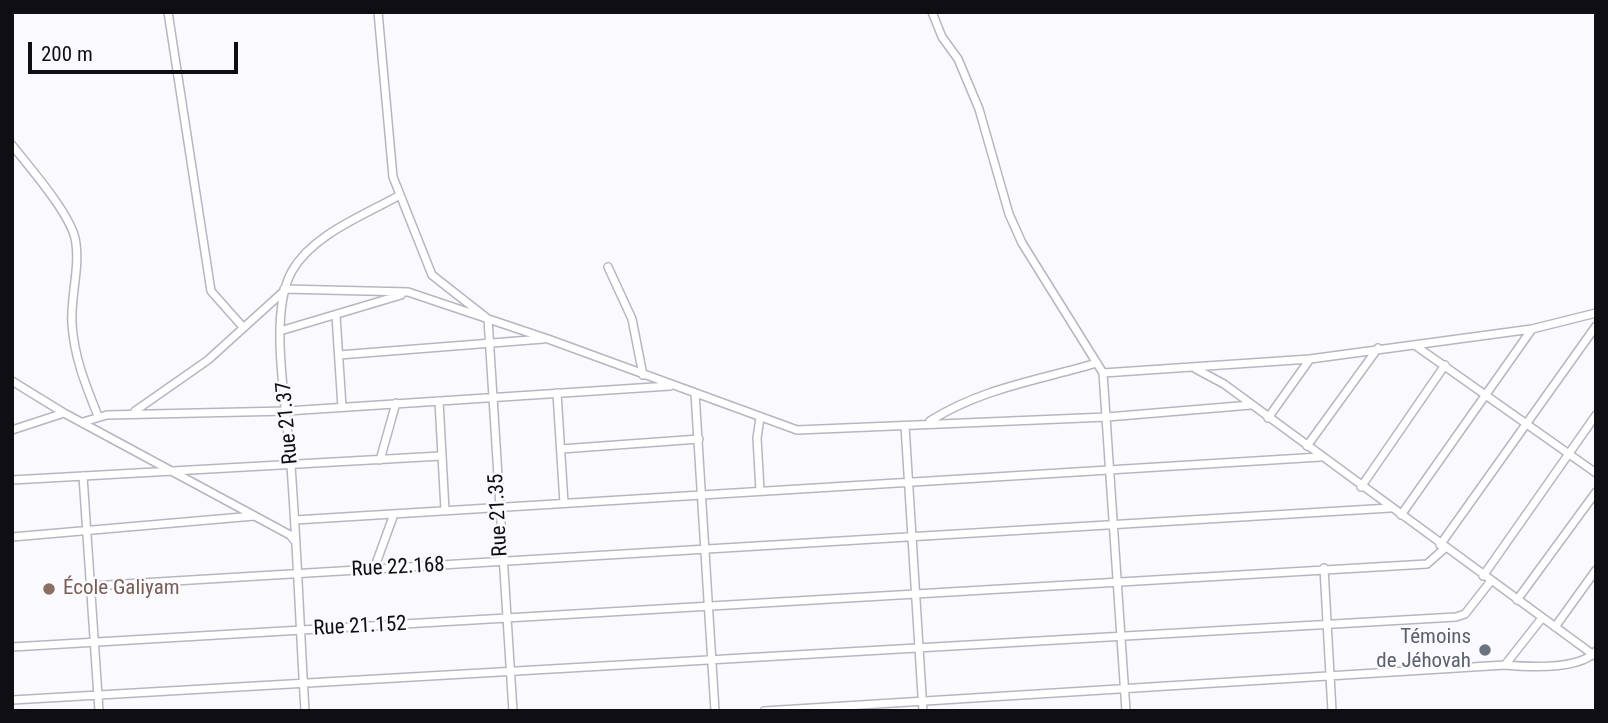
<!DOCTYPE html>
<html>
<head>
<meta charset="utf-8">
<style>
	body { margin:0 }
	#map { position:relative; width:1608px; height:723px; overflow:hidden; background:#faf9fe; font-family:"Roboto Condensed",sans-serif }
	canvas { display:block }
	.frame { position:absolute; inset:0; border:14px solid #0f0e12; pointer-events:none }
	.scale { position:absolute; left:28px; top:42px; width:210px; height:32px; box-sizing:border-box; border:4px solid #0f0e12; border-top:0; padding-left:9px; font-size:21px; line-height:24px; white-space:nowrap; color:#0f0e12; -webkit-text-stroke:5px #faf9fe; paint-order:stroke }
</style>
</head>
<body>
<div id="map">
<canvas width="1608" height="723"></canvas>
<div class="frame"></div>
<div class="scale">200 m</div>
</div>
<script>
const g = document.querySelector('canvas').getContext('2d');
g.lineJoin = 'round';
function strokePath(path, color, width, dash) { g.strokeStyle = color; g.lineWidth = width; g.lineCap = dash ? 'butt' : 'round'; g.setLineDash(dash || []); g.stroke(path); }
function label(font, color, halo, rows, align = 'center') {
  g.font = font + ' "Roboto Condensed",sans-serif'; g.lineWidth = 5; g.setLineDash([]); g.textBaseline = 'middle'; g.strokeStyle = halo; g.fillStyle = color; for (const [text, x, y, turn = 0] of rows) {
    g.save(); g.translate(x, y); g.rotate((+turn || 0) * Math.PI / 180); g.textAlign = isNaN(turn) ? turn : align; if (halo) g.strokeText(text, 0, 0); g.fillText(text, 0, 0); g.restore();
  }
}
const minor = new Path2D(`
	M168 12 211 291 242 326
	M378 12 393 177 432 275 488 319 513 711
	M932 12 942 37 958 59 979 109 1009 214 1022 243 1103 373 1126 711
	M12 145C30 168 68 211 75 238 81 266 70 297 72 324 74 357 86 386 98 416
	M608 267 632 319 643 375
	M284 289 408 292 548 339 797 430 1107 417 1251 405
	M336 316 342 407
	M280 331 401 295
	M1416 346 1596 473
	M339 355 543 339
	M1196 369 1224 384 1595 656
	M1103 373 1310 359 1532 329 1596 313
	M12 381 64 413 290 535 294 540
	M557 393 564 503
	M695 393 715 711
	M439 401 445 510
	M135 411 208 360 283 292
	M1268 418 1310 359
	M930 421C982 388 1039 380 1097 363
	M83 422 107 415 287 411 670 386
	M905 426 923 711
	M12 430 64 413
	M1307 446 1378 348
	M561 449 699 439
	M380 460 396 403
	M83 476 99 711
	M12 480 441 456
	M1361 487 1445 365
	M760 490 757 438 760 418
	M1401 515 1532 329
	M295 520 1320 457
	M12 537 254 516
	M1440 545 1596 326
	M1324 568 1332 711
	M374 569 394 514
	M1483 576 1596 415
	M91 586 1390 508
	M1517 600 1596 492
	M1555 627 1596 570
	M12 647 1427 564 1445 548
	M1505 665 1542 618
	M12 700 1456 617 1465 614 1490 582
	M305 711C300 629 297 547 291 466 288 414 267 315 292 271 313 234 365 215 400 195
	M764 711 1505 665C1528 667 1580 670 1596 651`);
const markers = [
	[49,589,7,"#8d6e63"],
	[1485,650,7,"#6b7280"]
];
const streetNames = [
	["Rue 21.37",288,423,-95],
	["Rue 21.35",499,515,-93],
	["Rue 22.168",398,568,-3],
	["Rue 21.152",360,627,-3]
];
const educationNames = [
	["École Galiyam",63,589]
];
const worshipNames = [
	["Témoins",1471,638],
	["de Jéhovah",1471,662]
];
strokePath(minor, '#b8b5c1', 10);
strokePath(minor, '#fff', 7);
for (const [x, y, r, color] of markers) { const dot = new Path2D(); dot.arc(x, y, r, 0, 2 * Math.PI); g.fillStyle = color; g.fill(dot); strokePath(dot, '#faf9fe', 2.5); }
label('21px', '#0f0e12', '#faf9fe', streetNames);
label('21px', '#785e54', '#faf9fe', educationNames, 'left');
label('21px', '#5b616d', '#faf9fe', worshipNames, 'right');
</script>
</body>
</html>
